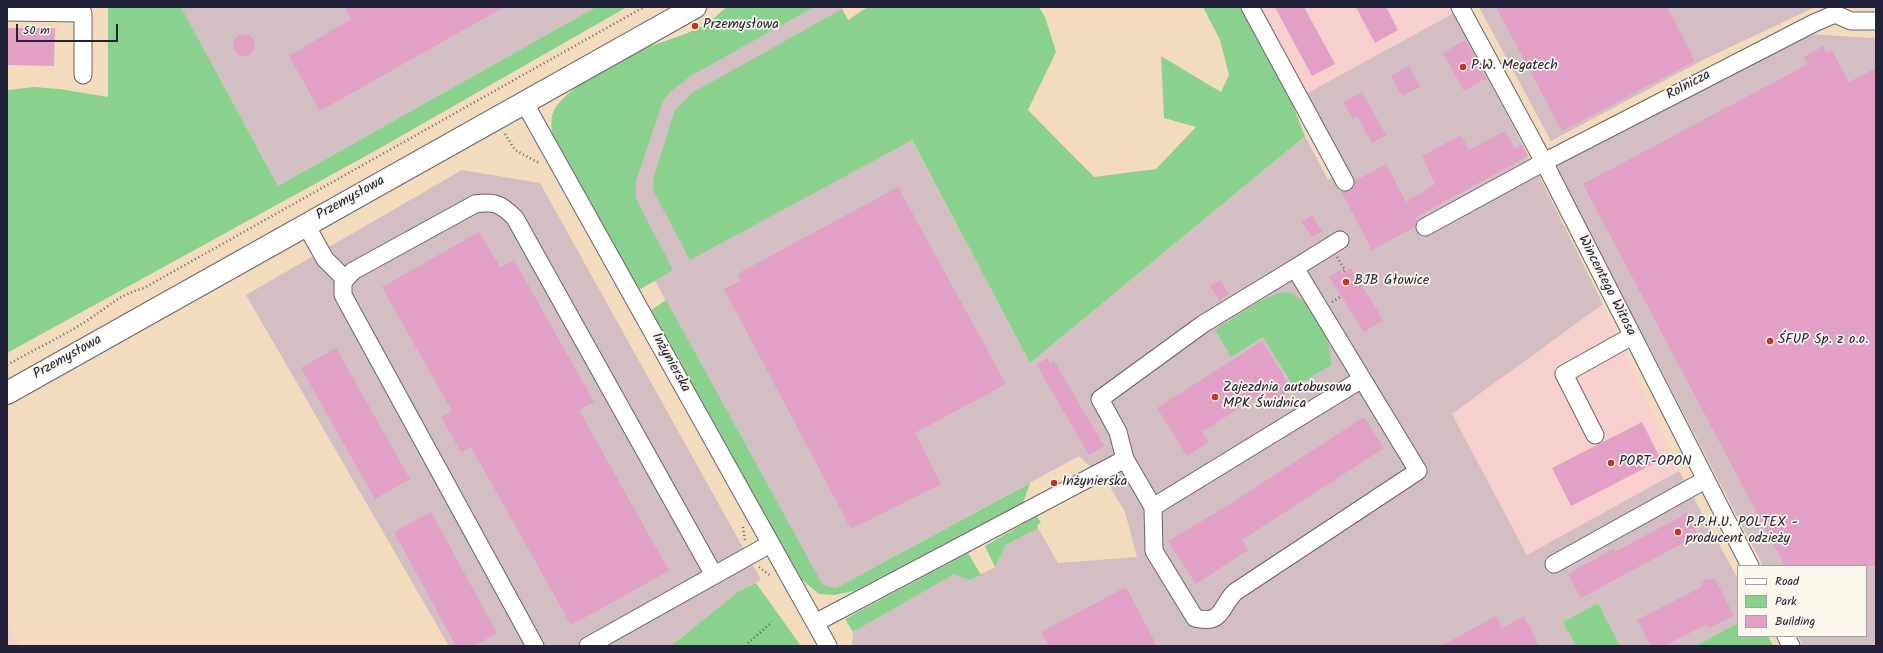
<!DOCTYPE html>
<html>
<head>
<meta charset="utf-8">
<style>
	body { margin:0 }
	#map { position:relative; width:1883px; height:653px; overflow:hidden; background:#f3dcbd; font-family:Kalam,sans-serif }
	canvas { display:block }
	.frame { position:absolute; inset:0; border:8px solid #22223b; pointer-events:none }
	.legend { position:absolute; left:1737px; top:565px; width:130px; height:72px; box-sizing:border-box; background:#fbf7ec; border:1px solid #a4a2a5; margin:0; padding:5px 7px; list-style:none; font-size:12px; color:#22223b }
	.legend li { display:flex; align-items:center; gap:8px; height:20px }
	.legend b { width:20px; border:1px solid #a4a2a5 }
	.scale { position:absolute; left:16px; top:24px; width:102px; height:18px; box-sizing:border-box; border:2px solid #22223b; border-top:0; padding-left:5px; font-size:12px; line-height:14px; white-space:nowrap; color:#22223b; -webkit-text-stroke:3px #fbf7ec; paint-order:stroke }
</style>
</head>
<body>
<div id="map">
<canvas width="1883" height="653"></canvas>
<div class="frame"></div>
<ul class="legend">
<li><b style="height:5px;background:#fff"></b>Road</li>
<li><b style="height:11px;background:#8ad18d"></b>Park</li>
<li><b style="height:11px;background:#e3a0c6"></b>Building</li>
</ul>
<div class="scale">50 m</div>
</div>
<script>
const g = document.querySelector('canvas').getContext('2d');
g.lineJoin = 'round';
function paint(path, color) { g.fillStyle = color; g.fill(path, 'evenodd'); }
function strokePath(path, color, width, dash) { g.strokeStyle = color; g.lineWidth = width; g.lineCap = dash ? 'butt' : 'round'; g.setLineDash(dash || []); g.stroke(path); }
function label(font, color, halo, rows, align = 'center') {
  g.font = font + ' Kalam,sans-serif'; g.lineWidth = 3.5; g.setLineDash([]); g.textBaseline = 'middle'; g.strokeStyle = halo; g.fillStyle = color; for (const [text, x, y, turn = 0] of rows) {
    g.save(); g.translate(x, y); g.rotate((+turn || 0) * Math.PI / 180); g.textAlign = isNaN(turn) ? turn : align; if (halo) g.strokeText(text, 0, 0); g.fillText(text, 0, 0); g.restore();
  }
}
const built = new Path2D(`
	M1258 7H1451L1454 13 1304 95Z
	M1603 304 1679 471 1527 555 1452 414Z
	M7 623 21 646H7Z`);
const industrial = new Path2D(`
	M181 7H596L278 186Z
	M761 7H841L1030 363 1305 136 1328 180 1345 170 1304 95 1454 13 1540 178 1603 304 1452 414 1527 555 1679 471 1738 579V623L1695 646H1620L1598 603 1563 622 1576 646H852L853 632 954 573 970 580 995 567 1006 545 1038 528 1058 563 1137 557 1125 512 1109 485 1079 456 836 588 823 585 655 281 606 94Z
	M1479 7H1812L1813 8 1705 59 1551 141Z
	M1809 34 1870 38 1876 37V646H1803L1798 636H1866V566H1763L1555 166Z
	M462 170 540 183 761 580 739 591 671 646H449L246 295Z`);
const green = new Path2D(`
	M108 7H181L278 186 596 7H627L373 152 7 353V90L34 87 59 89 108 97Z
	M727 7H814L692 75 672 90 663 101 636 181V199L673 270 639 290 554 143C552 132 549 121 554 110 563 91 617 60 638 51 659 42 682 37 703 26 712 21 719 13 727 7Z
	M868 7H1039L1045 17 1056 52 1028 110 1094 177 1156 169 1196 127 1164 118 1161 56 1221 92 1229 75 1220 40 1203 7H1240L1291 101 1305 136 1030 363 912 140 690 260 653 190 654 176 675 110 692 93 842 9 848 20Z
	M1286 292C1313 298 1332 340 1331 365L1294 387 1263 337 1231 357 1215 330C1235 318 1263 295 1286 292Z
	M666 300 823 585 836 588 1030 483 1023 503 854 591 834 595 819 594 799 577 651 310Z
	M1037 516 1041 523 1037 525 1038 528 1006 545 995 567 985 546Z
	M968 553 981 575 970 580 954 574 853 632 845 619Z
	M756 583 801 646H671L739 591Z
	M1598 603 1620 646H1576L1563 622Z
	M1738 623V636H1768L1773 646H1695Z`);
const building = new Path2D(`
	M345 7H504L320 111 289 56 351 19Z
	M1275 7H1304L1335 64 1312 76Z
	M1356 7H1386L1398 30 1375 43Z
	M1496 7H1667L1695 61 1562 131Z
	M7 28H55L54 66 7 65Z
	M233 45a11 11 0 1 1 22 0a11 11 0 1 1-22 0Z
	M1465 40 1486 78 1464 91 1443 53Z
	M1823 46 1826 53 1832 50 1849 82 1876 68V566H1785L1583 184 1808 64 1804 57Z
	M1409 66 1420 87 1402 96 1391 76Z
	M1362 92 1386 135 1372 143 1357 116 1353 119 1343 102Z
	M1505 131 1515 149 1522 145 1528 156 1415 218 1417 221 1415 227 1372 250 1341 191H1350L1354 187 1355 181 1386 164 1406 202 1435 184 1422 156 1461 135 1469 150Z
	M898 187 1006 384 915 433 941 484 851 529 724 289 741 281 737 274Z
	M1312 215 1322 231 1312 237 1302 222Z
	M479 232 500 267 514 260 594 402 579 410 669 571 571 625 471 447 461 452 441 417 452 411 382 287Z
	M1351 268 1383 320 1364 332 1329 277 1340 270 1342 274Z
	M1220 280 1229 294 1219 300 1210 286Z
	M1262 341 1292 389 1271 402 1264 392 1202 432 1209 442 1187 456 1157 408Z
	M336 348 410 479 375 499 301 368Z
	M1047 358 1050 363 1054 361 1104 446 1089 455 1039 369 1037 364Z
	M1364 417 1384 448 1242 540 1248 550 1196 584 1168 541 1222 509Z
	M1642 422 1661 460 1571 506 1552 468Z
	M431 512 497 633 474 646H456L394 532Z
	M1687 513 1698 535 1581 598 1568 574 1613 549 1615 552Z
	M1708 579H1715L1734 616 1709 628 1707 624 1664 646H1651L1637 620 1703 586 1700 582Z
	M1126 587 1157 646H1049L1041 632Z
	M1496 616 1502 628 1524 616 1539 646H1441Z`);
const path = new Path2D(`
	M505 134 515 150 539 163
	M1337 257 1345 270 1341 272
	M1332 302 1342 296
	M7 365C35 349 64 336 91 318 112 304 117 296 144 288L644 7
	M743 527 745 541
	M759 567 771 576
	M745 646 772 622`);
const minor = new Path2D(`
	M1250 7 1345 182
	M1460 7 1544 162 1750 566
	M7 12 83 13V75
	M524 102 828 646
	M306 225 325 259 345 279
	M1425 227 1544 162 1814 23 1835 14 1851 21H1876
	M1295 268 1340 240
	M1595 435 1564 374 1632 336
	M1125 459 1118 432 1100 399 1203 324 1295 268 1418 471 1235 592C1219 608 1223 625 1195 618L1154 551 1153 507
	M1554 564 1705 480
	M815 623 1125 459 1153 507 1362 379
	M1786 636 1791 646
	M535 646 343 295V282L353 271 475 204C495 201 501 204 515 218L714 575
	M588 646 770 544`);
const major = new Path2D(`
	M7 393 695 7`);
const markers = [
	[695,26,4,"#c8321e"],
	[1463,67,4,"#c8321e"],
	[1346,282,4,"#c8321e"],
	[1770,341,4,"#c8321e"],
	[1215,397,4,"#c8321e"],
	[1611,463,4,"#c8321e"],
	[1054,483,4,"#c8321e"],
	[1678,532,4,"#c8321e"]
];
const poiNames = [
	["Przemysłowa",703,26],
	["P.W. Megatech",1471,67],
	["BJB Głowice",1354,282],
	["ŚFUP Sp. z o.o.",1778,341],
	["Zajezdnia autobusowa",1223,389],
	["MPK Świdnica",1223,405],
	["PORT-OPON",1619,463],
	["Inżynierska",1062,483],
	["P.P.H.U. POLTEX -",1686,524],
	["producent odzieży",1686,540]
];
const streetNames = [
	["Rolnicza",1689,86,-28],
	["Przemysłowa",351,199,-29],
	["Wincentego Witosa",1606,286,63],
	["Przemysłowa",68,358,-29],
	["Inżynierska",670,363,61]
];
paint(built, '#f7d0cd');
paint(industrial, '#d2bec3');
paint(green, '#8ad18d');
paint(building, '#e3a0c6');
strokePath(minor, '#6b6368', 19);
strokePath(major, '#6b6368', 24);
strokePath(path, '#6b6368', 2.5, [1, 3]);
strokePath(minor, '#fff', 17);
strokePath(major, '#fff', 22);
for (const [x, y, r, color] of markers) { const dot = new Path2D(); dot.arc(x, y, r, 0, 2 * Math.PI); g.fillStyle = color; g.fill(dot); strokePath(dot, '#fbf7ec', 1.5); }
label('14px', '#22223b', '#fbf7ec', poiNames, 'left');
label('14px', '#22223b', '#fbf7ec', streetNames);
</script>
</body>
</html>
